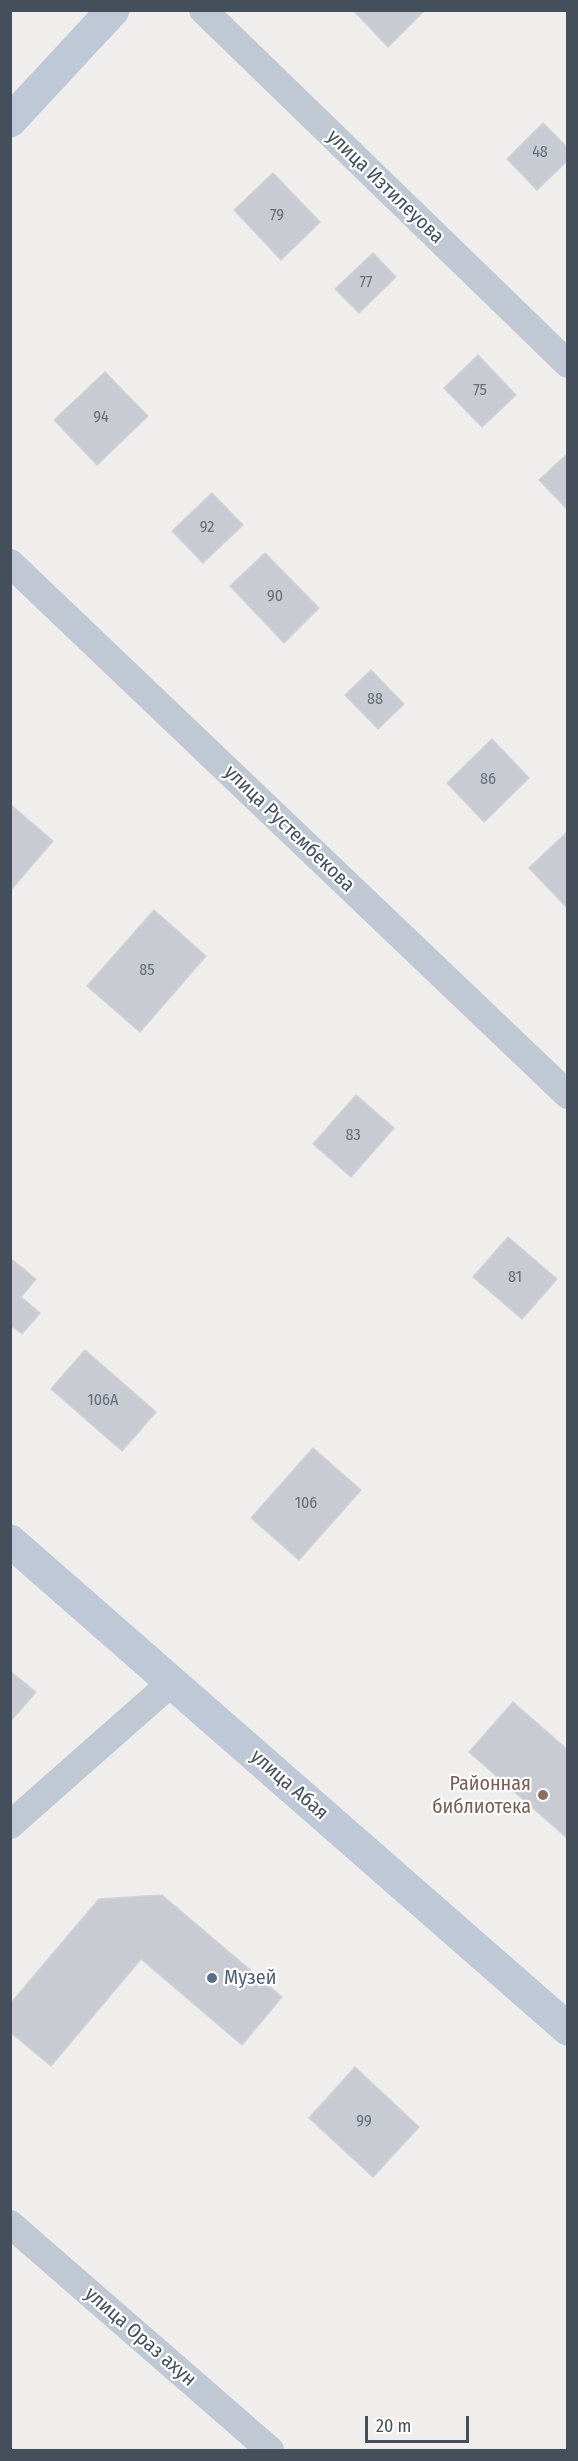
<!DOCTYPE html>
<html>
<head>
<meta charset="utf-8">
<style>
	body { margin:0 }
	#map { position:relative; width:578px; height:2461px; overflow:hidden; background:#f0eded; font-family:"Fira Sans Condensed",sans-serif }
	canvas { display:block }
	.frame { position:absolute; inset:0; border:12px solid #454f5b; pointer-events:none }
	.scale { position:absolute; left:365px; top:2416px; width:104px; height:27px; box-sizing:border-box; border:3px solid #454f5b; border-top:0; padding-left:8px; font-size:18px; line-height:21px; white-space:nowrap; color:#454f5b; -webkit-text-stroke:4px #fff; paint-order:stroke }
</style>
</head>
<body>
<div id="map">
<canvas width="578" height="2461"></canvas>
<div class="frame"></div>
<div class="scale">20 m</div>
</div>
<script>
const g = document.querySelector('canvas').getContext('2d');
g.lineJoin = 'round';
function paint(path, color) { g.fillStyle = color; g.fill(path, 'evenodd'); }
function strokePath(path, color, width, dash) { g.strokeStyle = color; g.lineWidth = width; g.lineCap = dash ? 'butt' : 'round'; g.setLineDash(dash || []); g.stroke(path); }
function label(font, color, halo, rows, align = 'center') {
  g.font = font + ' "Fira Sans Condensed",sans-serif'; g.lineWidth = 4.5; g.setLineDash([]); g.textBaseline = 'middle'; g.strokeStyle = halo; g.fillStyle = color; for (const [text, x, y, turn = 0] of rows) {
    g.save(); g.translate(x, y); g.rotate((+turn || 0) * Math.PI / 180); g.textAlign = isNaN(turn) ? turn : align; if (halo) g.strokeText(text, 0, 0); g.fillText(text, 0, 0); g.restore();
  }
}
const building = new Path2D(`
	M353 10H424V11L388 47Z
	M543 123 568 148V160L537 190 507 159Z
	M273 173 320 222 281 260 234 210Z
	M373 253 396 277 359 313 335 289Z
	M478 355 516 395 482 427 444 388Z
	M105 372 148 416 97 465 54 420Z
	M568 453V510L539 480Z
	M212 493 243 525 203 563 172 531Z
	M265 553 319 608 284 643 230 586Z
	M371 670 404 704 378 729 345 695Z
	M492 739 529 778 484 822 447 783Z
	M10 804 53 841 10 891Z
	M568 831V909L529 868Z
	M154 910 206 956 140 1032 87 986Z
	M356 1095 394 1128 351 1177 313 1144Z
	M508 1237 557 1279 522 1319 473 1277Z
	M10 1258 36 1279 21 1297 40 1313 22 1334 10 1325Z
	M85 1350 156 1412 122 1451 51 1389Z
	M313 1448 361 1490 299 1560 251 1518Z
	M10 1671 36 1692 10 1722Z
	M513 1702 568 1750V1839L469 1752Z
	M162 1895 282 1997 242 2045 141 1959 51 2066 10 2032V2004L99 1899Z
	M355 2067 419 2127 373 2177 309 2118Z`);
const street = new Path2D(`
	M203 10 568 364
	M10 563 568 1095
	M10 1825 171 1683
	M10 2224 270 2450`);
const secondary = new Path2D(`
	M10 121 113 10
	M10 1541 568 2029`);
const markers = [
	[543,1795,6,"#8d6e63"],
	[212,1978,6,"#5c6f8a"]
];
const numberNames = [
	["48",540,153],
	["79",277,216],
	["77",366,283],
	["75",480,391],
	["94",101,418],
	["92",207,528],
	["90",275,597],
	["88",375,700],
	["86",488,780],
	["85",147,971],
	["83",353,1136],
	["81",515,1278],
	["106А",103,1401],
	["106",306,1504],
	["99",364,2122]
];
const streetNames = [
	["улица Изтилеуова",385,187,44],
	["улица Рустембекова",289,829,44],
	["улица Абая",289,1785,41],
	["улица Ораз ахун",140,2337,41]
];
const educationNames = [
	["Районная",531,1784],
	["библиотека",531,1807]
];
const serviceNames = [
	["Музей",224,1978]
];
paint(building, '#c9cbd3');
strokePath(building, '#d1d2d9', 1.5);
strokePath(street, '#c0c8d3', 28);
strokePath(secondary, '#bfc8d7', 33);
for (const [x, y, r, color] of markers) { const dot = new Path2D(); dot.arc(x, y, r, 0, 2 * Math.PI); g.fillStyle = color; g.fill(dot); strokePath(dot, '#fff', 2); }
label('16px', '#666e79', null, numberNames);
label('20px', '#454f5b', '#fff', streetNames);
label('20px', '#785e54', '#fff', educationNames, 'right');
label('20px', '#4e5e75', '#fff', serviceNames, 'left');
</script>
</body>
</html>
